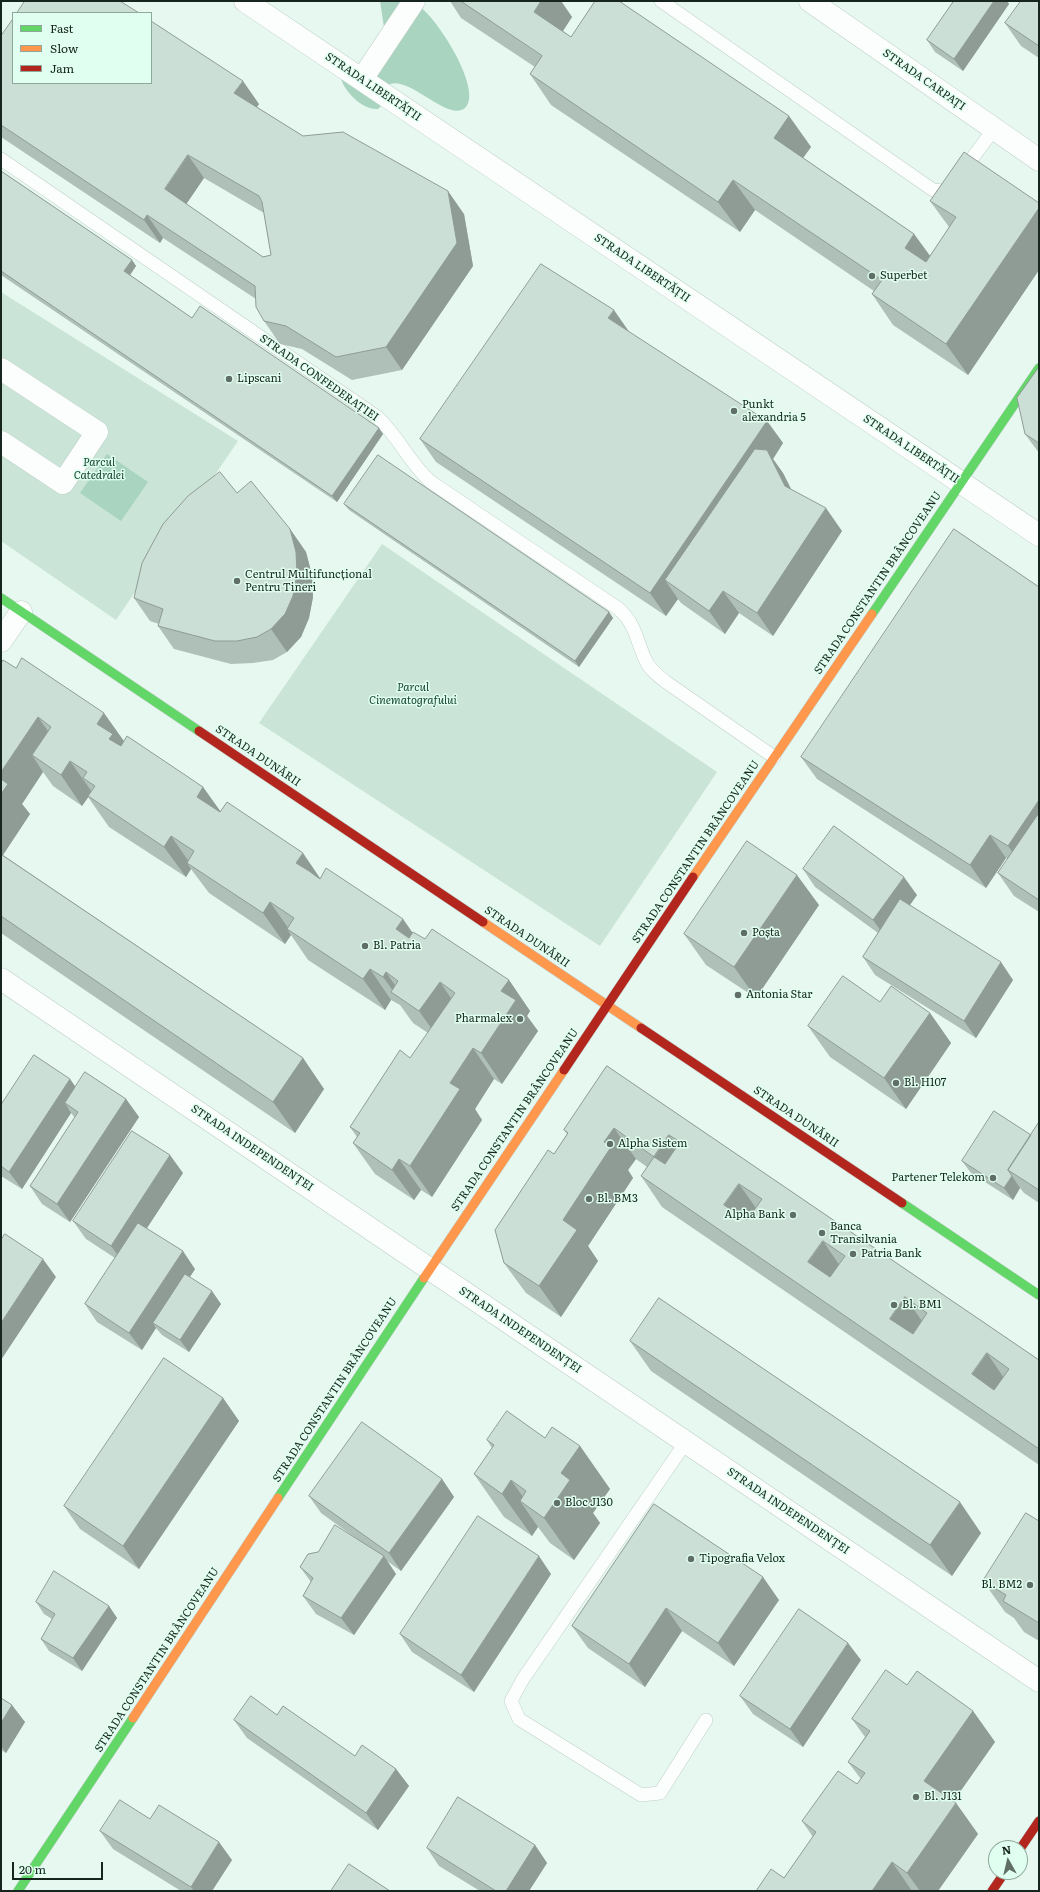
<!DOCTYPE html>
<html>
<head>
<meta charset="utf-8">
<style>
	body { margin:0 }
	#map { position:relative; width:1040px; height:1892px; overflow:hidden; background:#e7f8f0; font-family:Literata,serif }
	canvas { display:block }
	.frame { position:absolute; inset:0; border:2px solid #16251e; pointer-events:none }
	.legend { position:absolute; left:12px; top:12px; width:140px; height:72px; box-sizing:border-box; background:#e0fff0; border:1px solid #8fa89c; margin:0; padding:5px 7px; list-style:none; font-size:12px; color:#16251e }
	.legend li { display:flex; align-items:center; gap:8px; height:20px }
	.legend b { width:20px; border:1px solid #8fa89c }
	.north { position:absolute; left:988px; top:1840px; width:40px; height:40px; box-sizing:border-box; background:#e0fff0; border:1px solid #8fa89c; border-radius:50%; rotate:352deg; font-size:11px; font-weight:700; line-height:16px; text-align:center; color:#16251e }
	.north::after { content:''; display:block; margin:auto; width:14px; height:18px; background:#5f6f68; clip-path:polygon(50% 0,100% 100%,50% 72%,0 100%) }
	.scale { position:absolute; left:12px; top:1862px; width:91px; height:18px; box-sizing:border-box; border:2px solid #16251e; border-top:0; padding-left:5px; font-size:12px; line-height:14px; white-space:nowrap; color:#16251e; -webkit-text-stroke:3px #e0fff0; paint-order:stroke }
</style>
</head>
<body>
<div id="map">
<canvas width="1040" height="1892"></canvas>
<div class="frame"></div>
<ul class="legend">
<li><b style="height:5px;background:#63d668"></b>Fast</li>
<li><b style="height:5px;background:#ff974d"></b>Slow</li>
<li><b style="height:5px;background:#b3261e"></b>Jam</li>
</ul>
<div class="north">N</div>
<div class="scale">20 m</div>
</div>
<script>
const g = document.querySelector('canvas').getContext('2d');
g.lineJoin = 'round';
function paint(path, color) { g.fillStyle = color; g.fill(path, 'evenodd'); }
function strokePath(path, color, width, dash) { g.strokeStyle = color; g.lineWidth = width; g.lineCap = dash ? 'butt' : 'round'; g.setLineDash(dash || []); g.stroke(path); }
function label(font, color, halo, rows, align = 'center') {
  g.font = font + ' Literata,serif'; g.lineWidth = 3; g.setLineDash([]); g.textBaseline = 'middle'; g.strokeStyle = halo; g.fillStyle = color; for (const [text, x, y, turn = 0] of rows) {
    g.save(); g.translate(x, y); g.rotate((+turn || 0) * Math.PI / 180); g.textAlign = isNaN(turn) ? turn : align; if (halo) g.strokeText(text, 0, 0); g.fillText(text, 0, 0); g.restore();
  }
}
const green = new Path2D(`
	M1 292 238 441 116 620 1 541Z
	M382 544 717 772 600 946 259 723Z`);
const water = new Path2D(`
	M380 1C389 1 402 0 411 1 432 7 485 91 465 108 448 122 411 77 390 84 385 91 385 105 378 109 362 110 343 91 340 75L354 70 387 47Z
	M107 454 148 482 121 521 80 493Z`);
const lane = new Path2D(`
	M661 1 933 190 942 191 950 188 994 129
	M1 159 376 416C398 435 409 463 431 482L619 609C636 625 636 639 645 659 649 669 658 676 666 682L774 757
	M686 1442 523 1679 511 1701 519 1719 641 1795 660 1793 706 1720`);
const street = new Path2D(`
	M245 1 1039 535
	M810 1 1039 160
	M362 79 414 1
	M1 369 97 432 63 483 1 442
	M1 641 21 612
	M1 979 1039 1681`);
const fast = new Path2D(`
	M1 598 199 731
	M872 614 1039 368
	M902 1203 1039 1295
	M278 1498 424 1278
	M18 1891 133 1718`);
const slow = new Path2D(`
	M693 877 872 614
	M483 922 641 1028
	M424 1278 564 1070
	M133 1718 278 1498`);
const jam = new Path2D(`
	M199 731 483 922
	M641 1028 902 1203
	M564 1070 693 877
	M1020 1849 1039 1821
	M992 1891 1005 1872`);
const wall = new Path2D(`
	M450 1H561L572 17 563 31 571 37 789 116 811 147 803 158 914 234 930 256 949 227 930 201 1039 203V270L968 375 893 325 872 294 874 291 755 210 740 232 551 105 530 74 535 67 461 18Z
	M954 1H1007L1009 4 963 71 935 52 927 40Z
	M1039 1V58L1021 46 1005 23Z
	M1 36 259 104 257 107 303 136 464 214 473 266 402 370 352 380 302 349 280 344 264 321 256 299 163 238 160 243 1 137ZM204 178 264 213 271 255 263 257 186 204Z
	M1 171 132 260 136 266 130 275 192 318 383 434 337 502 1 275Z
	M1039 367V453L1025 434Z
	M767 421 783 443 773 459 783 473 791 489 842 531 773 636 739 613 725 634 681 603 678 599 666 616 436 462 420 439Z
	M237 493 290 529 306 552 312 575 313 597 309 618 301 637 287 652 273 660 253 663 231 664 174 649 158 626 159 624 150 621 134 598Z
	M344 504 609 612 613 618 579 667 349 510Z
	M1039 587V912L1014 896 998 873 1008 859 1006 858 986 888 817 779 801 757Z
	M1 663 124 741 203 787 221 812 320 878 403 919 413 933 509 980 530 1011 527 1016 538 1031 502 1084 494 1079 475 1109 482 1120 432 1197 421 1190 414 1200 375 1174 353 1143 357 1137 350 1127 410 1058 428 1033 413 1023 400 1005 391 1000 385 1010 308 960 291 935 285 944 209 893 191 869 186 877 109 827 88 797 82 806 53 786 43 772 22 804 30 814 3 855 303 1058 324 1089 295 1133 1 933Z
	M803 869 917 895 910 905 1013 980 976 1038 875 975 863 957 878 933 815 887Z
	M819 905 756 998 706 965 684 934Z
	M930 1013 951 1043 906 1109 830 1057 808 1026Z
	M607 1066 1039 1360V1465L662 1207 641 1176 647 1167 636 1159 628 1170 633 1178 588 1246 598 1261 561 1317 526 1293 504 1263 554 1154 567 1134 564 1130Z
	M70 1079 75 1087 126 1099 139 1117 70 1222 42 1204 30 1186 75 1118 71 1113 22 1189 1 1176V1105Z
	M1039 1122V1203L1024 1193 1020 1188 1013 1200 971 1173 962 1161 1031 1135Z
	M183 1173 147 1228 195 1269 190 1277 221 1304 189 1352 162 1335 156 1328 142 1350 97 1322 85 1304 115 1258 86 1239 73 1221Z
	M630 1341 981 1533 952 1576 651 1371Z
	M223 1398 239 1421 139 1569 80 1529 64 1506Z
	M545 1438 580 1446 610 1489 593 1513 600 1523 574 1560 550 1543 538 1527 532 1536 504 1517 474 1474 492 1448 487 1440Z
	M442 1479 454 1497 401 1571 387 1561 396 1574 354 1635 316 1614 303 1596 311 1582 300 1567 318 1552 357 1539 321 1513 309 1496Z
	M654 1504 779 1600 734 1666 682 1631 645 1687 588 1648 572 1626Z
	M1039 1521V1641L1024 1632 1014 1618 1005 1612 983 1581Z
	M551 1574 474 1692 412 1652 400 1634Z
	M36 1602 109 1606 117 1618 82 1671 49 1651 41 1639 52 1619 44 1614Z
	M861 1660 803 1747 753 1714 740 1696Z
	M907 1685 973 1711 995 1742 953 1801 956 1803 978 1834 938 1891H756L784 1878 813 1837 802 1821 857 1784 861 1779 848 1762 865 1737 852 1719Z
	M1 1698 25 1722 6 1753 1 1750Z
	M277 1715 355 1756 396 1769 409 1786 378 1830 247 1738 234 1720Z
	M150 1819 232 1860 212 1891H181L113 1849 100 1831Z
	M535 1845 547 1863 529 1891H480L439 1866 427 1848Z`);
const shadedWall = new Path2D(`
	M541 1H561L572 17 555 43 534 12Z
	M994 1H1007L1009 4 963 71 954 59Z
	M243 81 259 104 250 116 234 93Z
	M789 116 811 147 795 169 774 138Z
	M188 155 204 178 181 212 165 189Z
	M733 180 755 210 740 232 718 202Z
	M448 191 464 214 473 266 402 370 386 347Z
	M1039 208V270L968 375 946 344Z
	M147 215 163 238 160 243 144 220Z
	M914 234 936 264 926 278 905 248Z
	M132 260 136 266 128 278 124 271Z
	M614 310 630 333 608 318Z
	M767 421 783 443 773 459 783 473 801 509 785 486 665 580 678 599 666 616 650 593Z
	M379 428 383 434 337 502 332 496Z
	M826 508 842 531 773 636 757 613Z
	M290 529 306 552 312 575 313 597 309 618 301 637 287 652 271 629Z
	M723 591 739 613 725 634 709 611Z
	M609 612 613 618 579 667 575 661Z
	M104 713 126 744 131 770 97 724Z
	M38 717 60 748 32 755 43 772 22 804 30 814 1 858V772Z
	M70 761 92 792 82 806 61 775Z
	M203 787 225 818 197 797Z
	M1039 800V846L1024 868 1008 846Z
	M990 835 1006 858 986 888 970 865Z
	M171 836 192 866 187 863 191 869 186 877 164 847Z
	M303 853 324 884 296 863Z
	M797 875 819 905 756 998 734 967Z
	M904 877 917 895 886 938 873 920Z
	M270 902 291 932 287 929 291 935 285 944 263 913Z
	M403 919 424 950 396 929Z
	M1001 962 1013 980 976 1038 964 1021Z
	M370 969 391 1000 385 1010 363 979Z
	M386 972 407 1003 396 995 383 977Z
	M509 980 530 1011 527 1016 538 1031 502 1084 481 1053 501 991Z
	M440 982 461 1013 441 1042 419 1011Z
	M930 1013 951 1043 906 1109 884 1078Z
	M473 1048 494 1079 475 1109 482 1120 432 1197 410 1166 450 1083Z
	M303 1058 324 1089 295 1133 273 1102Z
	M70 1079 82 1096 65 1103 71 1113 22 1189 9 1172Z
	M126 1099 139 1117 70 1222 57 1204Z
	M614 1128 636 1159 628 1170 633 1178 588 1246 598 1261 561 1317 539 1286 563 1220 604 1142Z
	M669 1135 690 1166 676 1187 654 1157Z
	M170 1155 183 1173 124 1263 111 1246Z
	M399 1159 421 1190 414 1200 392 1170Z
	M1012 1176 1020 1188 1013 1200 1004 1188Z
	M739 1184 761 1215 746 1236 724 1205Z
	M823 1241 844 1272 830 1293 808 1262Z
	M183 1251 195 1269 158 1326 153 1323 156 1328 142 1350 129 1333Z
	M43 1259 56 1277 1 1360V1323Z
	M212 1291 221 1304 189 1352 180 1340Z
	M905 1297 927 1328 912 1350 890 1319Z
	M987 1353 1008 1384 993 1405 972 1374Z
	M223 1398 239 1421 139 1569 123 1546Z
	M580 1446 610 1489 593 1513 600 1523 574 1560 544 1518 561 1473Z
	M442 1479 454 1497 401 1571 389 1553Z
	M511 1480 531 1508 520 1501 538 1527 532 1536 502 1494Z
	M960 1502 981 1533 952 1576 930 1545Z
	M384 1556 396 1574 354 1635 341 1618Z
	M539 1556 551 1574 474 1692 461 1675Z
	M763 1577 779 1600 734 1666 718 1643Z
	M109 1606 117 1618 82 1671 73 1658Z
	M666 1608 682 1631 645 1687 629 1664Z
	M848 1643 861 1660 803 1747 790 1729Z
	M12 1705 25 1722 6 1753 1 1746V1723Z
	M973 1711 995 1742 946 1812 924 1781Z
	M396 1769 409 1786 378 1830 366 1813Z
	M956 1803 978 1834 938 1891H920L907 1873Z
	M219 1842 232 1860 212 1891H194L191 1887Z
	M535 1845 547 1863 529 1891H506Z
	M892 1862 912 1891H872Z`);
const building = new Path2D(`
	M25 1H120L139 13H17Z
	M461 1H541L534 12 571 37 595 1H619L789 116 774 138 914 234 905 248 926 262 956 217 930 201 964 152 1039 203V208L946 344 872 294 882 280 733 180 718 202 530 74 542 56Z
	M954 1H994L954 59 927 40Z
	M1021 1H1039V46L1005 23Z
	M13 19V83H151V21L243 81 234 93 303 136 343 132 448 191 457 243 386 347 336 357 286 326 264 321 256 307 255 286 147 215 144 220 1 125V36ZM188 155 259 196 262 202 271 255 263 257 165 189Z
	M1 171 132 260 124 271 192 318 200 306 379 428 332 496 1 271Z
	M541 264 614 310 608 318 767 421 650 593 420 439Z
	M1039 367V443L1025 434 1017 398Z
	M755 449 767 450 785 486 826 508 757 613 723 591 709 611 665 580Z
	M378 455 609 612 575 661 344 504Z
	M220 472 237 493 251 481 290 529 296 552 297 574 293 596 285 614 271 629 257 637 237 641H215L158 626 163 609 134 598 142 563 163 524 188 496Z
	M954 529 1039 587V800L1008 846 990 835 970 865 801 757Z
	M22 658 104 713 97 724 113 734 109 739 121 746 127 736 203 787 197 797 220 812 227 802 303 853 296 863 309 871 320 879 326 868 403 919 396 929 409 938 413 932 425 939 432 929 509 980 501 991 516 1000 481 1053 473 1048 450 1083 460 1089 410 1166 399 1159 392 1170 353 1143 360 1133 350 1127 400 1050 410 1058 455 993 440 982 419 1011 391 992 398 981 386 972 383 977 370 969 363 979 287 929 294 918 270 902 263 913 187 863 194 851 171 836 164 847 88 796 95 786 83 778 87 772 70 761 61 775 32 755 51 727 38 717 1 772V663L3 660 16 668Z
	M1 779 8 784 1 794Z
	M1039 813V900L998 873Z
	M834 826 904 877 873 920 803 869Z
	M747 841 797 875 734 967 684 934Z
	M2 855 303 1058 273 1102 1 916V856Z
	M900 899 1001 962 964 1021 863 957Z
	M843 976 880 1002 891 986 930 1013 884 1078 808 1026Z
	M34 1055 70 1079 9 1172 1 1166V1105Z
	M607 1066 1039 1360V1449L641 1176 654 1157 614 1128 604 1142 611 1147 563 1220 577 1230 539 1286 504 1263 495 1230 548 1150 554 1154 568 1133 564 1130ZM669 1135 680 1142 665 1164 654 1157ZM739 1184 762 1199 747 1220 724 1205ZM823 1241 845 1256 830 1277 808 1262ZM905 1297 927 1313 913 1334 890 1319ZM987 1353 1009 1369 994 1390 972 1374Z
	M85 1072 126 1099 57 1204 30 1186 78 1112 65 1103Z
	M994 1111 1031 1135 1008 1170 1012 1176 1004 1188 962 1161Z
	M1039 1122V1190L1008 1170Z
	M132 1131 170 1155 111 1246 73 1221Z
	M138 1223 183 1251 129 1333 85 1304Z
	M5 1234 43 1259 1 1323V1240Z
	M185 1274 212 1291 180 1340 153 1323Z
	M659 1298 960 1502 930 1545 630 1341Z
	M164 1358 223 1398 123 1546 64 1506Z
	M507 1411 545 1438 552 1427 580 1446 561 1473 570 1480 544 1518 520 1501 526 1491 511 1480 502 1494 474 1474 494 1445 487 1440Z
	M362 1422 442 1479 389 1553 309 1496Z
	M654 1504 763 1577 718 1643 666 1608 629 1664 572 1626Z
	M1026 1513 1039 1521V1623L1003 1601 1006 1595 983 1581Z
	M478 1516 539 1556 461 1675 400 1634Z
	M335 1525 384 1556 341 1618 303 1596 313 1578 300 1567 308 1554 318 1552Z
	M54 1571 109 1606 73 1658 41 1639 55 1614 36 1602Z
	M799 1609 848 1643 790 1729 740 1696Z
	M886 1670 907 1685 917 1671 973 1711 924 1781 956 1803 907 1873 892 1862 872 1891H756L771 1869 784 1878 816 1832 802 1821 838 1771 857 1784 865 1773 848 1762 870 1731 852 1719Z
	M251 1696 277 1715 283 1706 355 1756 362 1745 396 1769 366 1813 234 1720Z
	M1 1698 12 1705 1 1723Z
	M458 1797 535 1845 506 1891H496L427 1848Z
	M120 1800 150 1819 159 1805 219 1842 191 1887 100 1831Z
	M349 1864 390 1891H331Z`);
const markers = [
	[872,276,4,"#5f6f68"],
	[229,379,4,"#5f6f68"],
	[734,411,4,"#5f6f68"],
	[237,581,4,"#5f6f68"],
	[744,933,4,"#5f6f68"],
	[365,946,4,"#5f6f68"],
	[738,995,4,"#5f6f68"],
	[520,1019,4,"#5f6f68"],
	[896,1083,4,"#5f6f68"],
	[610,1144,4,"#5f6f68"],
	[993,1178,4,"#5f6f68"],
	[589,1199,4,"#5f6f68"],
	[793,1215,4,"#5f6f68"],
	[822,1233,4,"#5f6f68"],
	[853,1254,4,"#5f6f68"],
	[894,1305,4,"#5f6f68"],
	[557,1503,4,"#5f6f68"],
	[691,1559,4,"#5f6f68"],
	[1030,1585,4,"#5f6f68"],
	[916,1797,4,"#5f6f68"]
];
const streetNames = [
	["STRADA CARPAȚI",924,80,35],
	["STRADA LIBERTĂȚII",373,87,34],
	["STRADA LIBERTĂȚII",642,268,34],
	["STRADA CONFEDERAȚIEI",319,378,35],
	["STRADA LIBERTĂȚII",911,449,34],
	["STRADA CONSTANTIN BRÂNCOVEANU",878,583,-56],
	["STRADA DUNĂRII",258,756,34],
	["STRADA CONSTANTIN BRÂNCOVEANU",696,852,-56],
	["STRADA DUNĂRII",527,937,34],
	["STRADA DUNĂRII",796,1117,34],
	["STRADA CONSTANTIN BRÂNCOVEANU",515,1120,-56],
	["STRADA INDEPENDENȚEI",252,1148,34],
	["STRADA INDEPENDENȚEI",520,1330,34],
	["STRADA CONSTANTIN BRÂNCOVEANU",335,1390,-57],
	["STRADA INDEPENDENȚEI",788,1511,34],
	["STRADA CONSTANTIN BRÂNCOVEANU",157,1660,-57]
];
const poiNames = [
	["Superbet",880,276],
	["Lipscani",237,379],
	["Punkt",742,405],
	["alexandria 5",742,418],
	["Centrul Multifuncțional",245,575],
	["Pentru Tineri",245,588],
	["Poșta",752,933],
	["Bl. Patria",373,946],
	["Antonia Star",746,995],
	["Pharmalex",512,1019,"right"],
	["Bl. H107",904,1083],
	["Alpha Sistem",618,1144],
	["Partener Telekom",985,1178,"right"],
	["Bl. BM3",597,1199],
	["Alpha Bank",785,1215,"right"],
	["Banca",830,1227],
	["Transilvania",830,1240],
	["Patria Bank",861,1254],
	["Bl. BM1",902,1305],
	["Bloc J130",565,1503],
	["Tipografia Velox",699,1559],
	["Bl. BM2",1022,1585,"right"],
	["Bl. J131",924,1797]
];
const parkNames = [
	["Parcul",99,463],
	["Catedralei",99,476],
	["Parcul",413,688],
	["Cinematografului",413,701]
];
paint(green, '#cae4d8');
paint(water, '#a8d4c0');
strokePath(lane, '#bfcfc7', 14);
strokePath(street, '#bfcfc7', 23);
strokePath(fast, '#bfcfc7', 10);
strokePath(slow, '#bfcfc7', 10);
strokePath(jam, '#bfcfc7', 10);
strokePath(lane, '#fbfefd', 13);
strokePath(street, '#fbfefd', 22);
strokePath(fast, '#63d668', 9);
strokePath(slow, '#ff974d', 9);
strokePath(jam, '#b3261e', 9);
paint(wall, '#afc0b8');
paint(shadedWall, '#8f9c96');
paint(building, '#ccdfd6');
strokePath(building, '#8f9c96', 1);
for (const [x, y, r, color] of markers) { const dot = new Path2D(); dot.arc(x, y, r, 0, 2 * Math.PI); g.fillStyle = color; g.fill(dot); strokePath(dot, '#e0fff0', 1.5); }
label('11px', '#16251e', '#e0fff0', streetNames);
label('11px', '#16251e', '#e0fff0', poiNames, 'left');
label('italic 11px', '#174433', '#e0fff0', parkNames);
</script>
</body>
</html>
